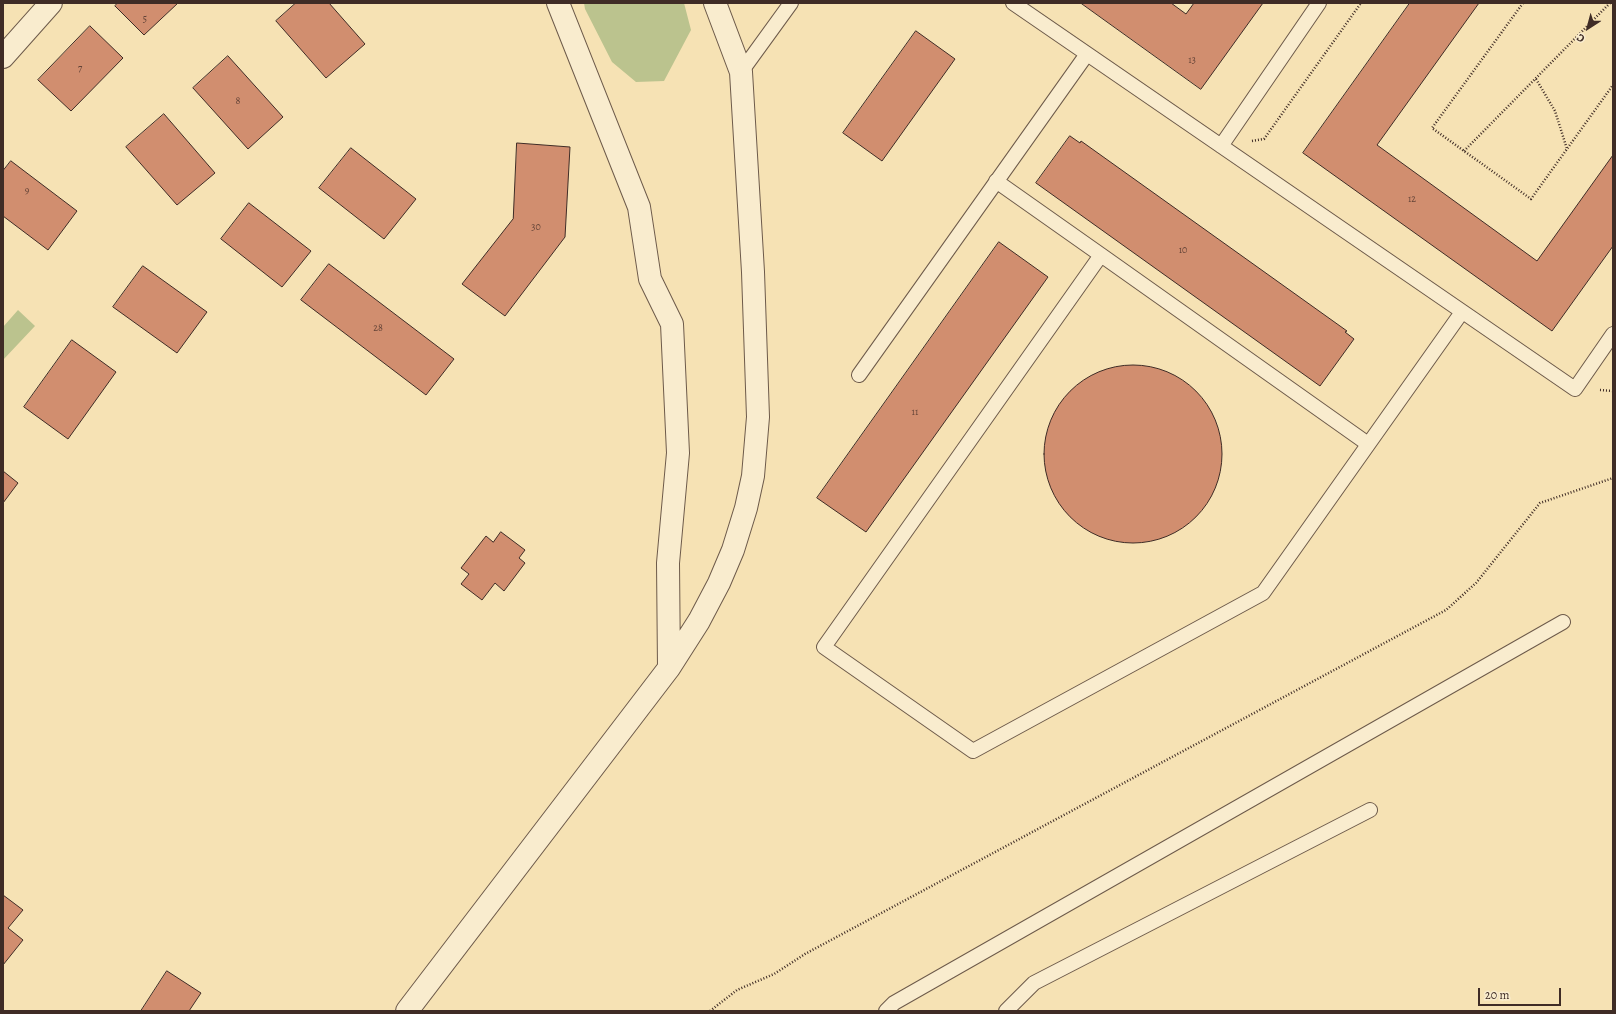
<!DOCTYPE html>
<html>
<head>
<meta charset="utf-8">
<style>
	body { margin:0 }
	#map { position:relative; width:1616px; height:1014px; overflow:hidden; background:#f6e2b4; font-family:Alegreya,serif }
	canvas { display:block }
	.frame { position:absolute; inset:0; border:4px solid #3f2c26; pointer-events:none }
	.north { position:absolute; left:1568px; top:8px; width:40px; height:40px; -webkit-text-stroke:3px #f9ecce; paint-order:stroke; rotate:216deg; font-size:11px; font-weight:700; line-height:16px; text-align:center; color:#3f2c26 }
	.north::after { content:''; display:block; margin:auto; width:14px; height:18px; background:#3f2c26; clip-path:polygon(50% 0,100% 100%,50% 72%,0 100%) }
	.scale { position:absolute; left:1478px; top:988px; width:83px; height:18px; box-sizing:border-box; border:2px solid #3f2c26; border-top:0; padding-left:5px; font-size:12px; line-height:14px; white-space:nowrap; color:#3f2c26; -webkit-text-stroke:3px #f9ecce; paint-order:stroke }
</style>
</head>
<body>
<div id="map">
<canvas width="1616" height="1014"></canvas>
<div class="frame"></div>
<div class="north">С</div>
<div class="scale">20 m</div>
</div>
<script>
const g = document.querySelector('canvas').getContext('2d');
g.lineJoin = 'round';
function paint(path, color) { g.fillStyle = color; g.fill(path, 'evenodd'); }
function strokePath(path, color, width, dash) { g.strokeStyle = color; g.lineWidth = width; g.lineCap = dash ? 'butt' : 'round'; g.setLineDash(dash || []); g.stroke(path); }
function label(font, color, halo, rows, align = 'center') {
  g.font = font + ' Alegreya,serif'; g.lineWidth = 3; g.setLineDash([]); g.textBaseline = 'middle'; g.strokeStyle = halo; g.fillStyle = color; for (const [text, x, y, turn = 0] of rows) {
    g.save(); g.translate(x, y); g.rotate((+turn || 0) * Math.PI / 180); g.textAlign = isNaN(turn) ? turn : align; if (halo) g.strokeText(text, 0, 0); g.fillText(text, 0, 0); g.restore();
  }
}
const green = new Path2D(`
	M584 3H684L691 30 664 81 636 82 612 62 585 9Z
	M18 310 35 326 3 360V327Z`);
const building = new Path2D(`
	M118 3H178L144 35 115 6Z
	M296 3H329L365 44 326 78 276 21Z
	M1081 3H1171L1186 14 1194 3H1263L1201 89Z
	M1410 3H1479L1377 145 1537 261 1613 155V246L1552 331 1303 153Z
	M90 26 123 58 71 111 38 80Z
	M916 31 955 59 882 161 843 133Z
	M228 56 283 117 248 149 193 88Z
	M164 114 215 173 177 205 126 147Z
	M1070 136 1080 143 1081 141 1347 331 1345 332 1354 339 1320 386 1036 183Z
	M517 143 570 147 565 237 505 316 462 284 513 219Z
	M351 148 416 199 384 239 319 188Z
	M11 161 77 211 48 250 3 216V171Z
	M249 203 311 251 282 287 221 239Z
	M999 242 1048 277 866 532 817 498Z
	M329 264 454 359 426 395 301 300Z
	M143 266 207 312 177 353 113 307Z
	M72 340 116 372 68 439 24 407Z
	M1044 454a89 89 0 1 1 178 0a89 89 0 1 1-178 0Z
	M3 471 18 483 3 503Z
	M501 532 525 550 519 558 525 563 504 591 495 583 482 600 461 584 469 574 461 568 486 536 493 542Z
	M3 895 23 910 8 928 23 940 3 965Z
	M167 971 201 993 189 1011H141Z`);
const path = new Path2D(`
	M1523 3 1432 128 1531 199 1613 85
	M1536 79 1555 111 1567 149
	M1252 141 1264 139 1361 3
	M1464 151 1610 3
	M1600 390 1613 391
	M710 1011 737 990 774 974 805 954 1446 610 1476 583 1540 503 1613 478`);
const service = new Path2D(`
	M1013 3 1575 389 1613 334
	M741 72 791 3
	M1221 146 1319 3
	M996 181 1101 255 824 647 973 751 1263 593 1462 312
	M1101 255 1368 444
	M859 375 1087 54
	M886 1011 894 1003 1563 622
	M1006 1011 1034 983 1370 810`);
const minor = new Path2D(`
	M558 3 639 207 650 279 672 324 678 453 668 563 669 668
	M3 57 51 3
	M407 1011 669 668 699 621 719 583 733 550 746 508 753 476 758 417 753 272 741 72 715 3`);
const numberNames = [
	["5",145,20],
	["13",1192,61],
	["7",80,69],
	["8",238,102],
	["9",27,191],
	["12",1412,200],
	["30",536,228],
	["10",1183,251],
	["28",378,329],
	["11",915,413]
];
paint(green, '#bbc38e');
paint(building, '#d18e6f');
strokePath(building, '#3f2c26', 1);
strokePath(service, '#6d5a4a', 16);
strokePath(minor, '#6d5a4a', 24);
strokePath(path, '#3f2c26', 2.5, [1, 2]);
strokePath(service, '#f9ecce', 14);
strokePath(minor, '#f9ecce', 22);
label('10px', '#644438', null, numberNames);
</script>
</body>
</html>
